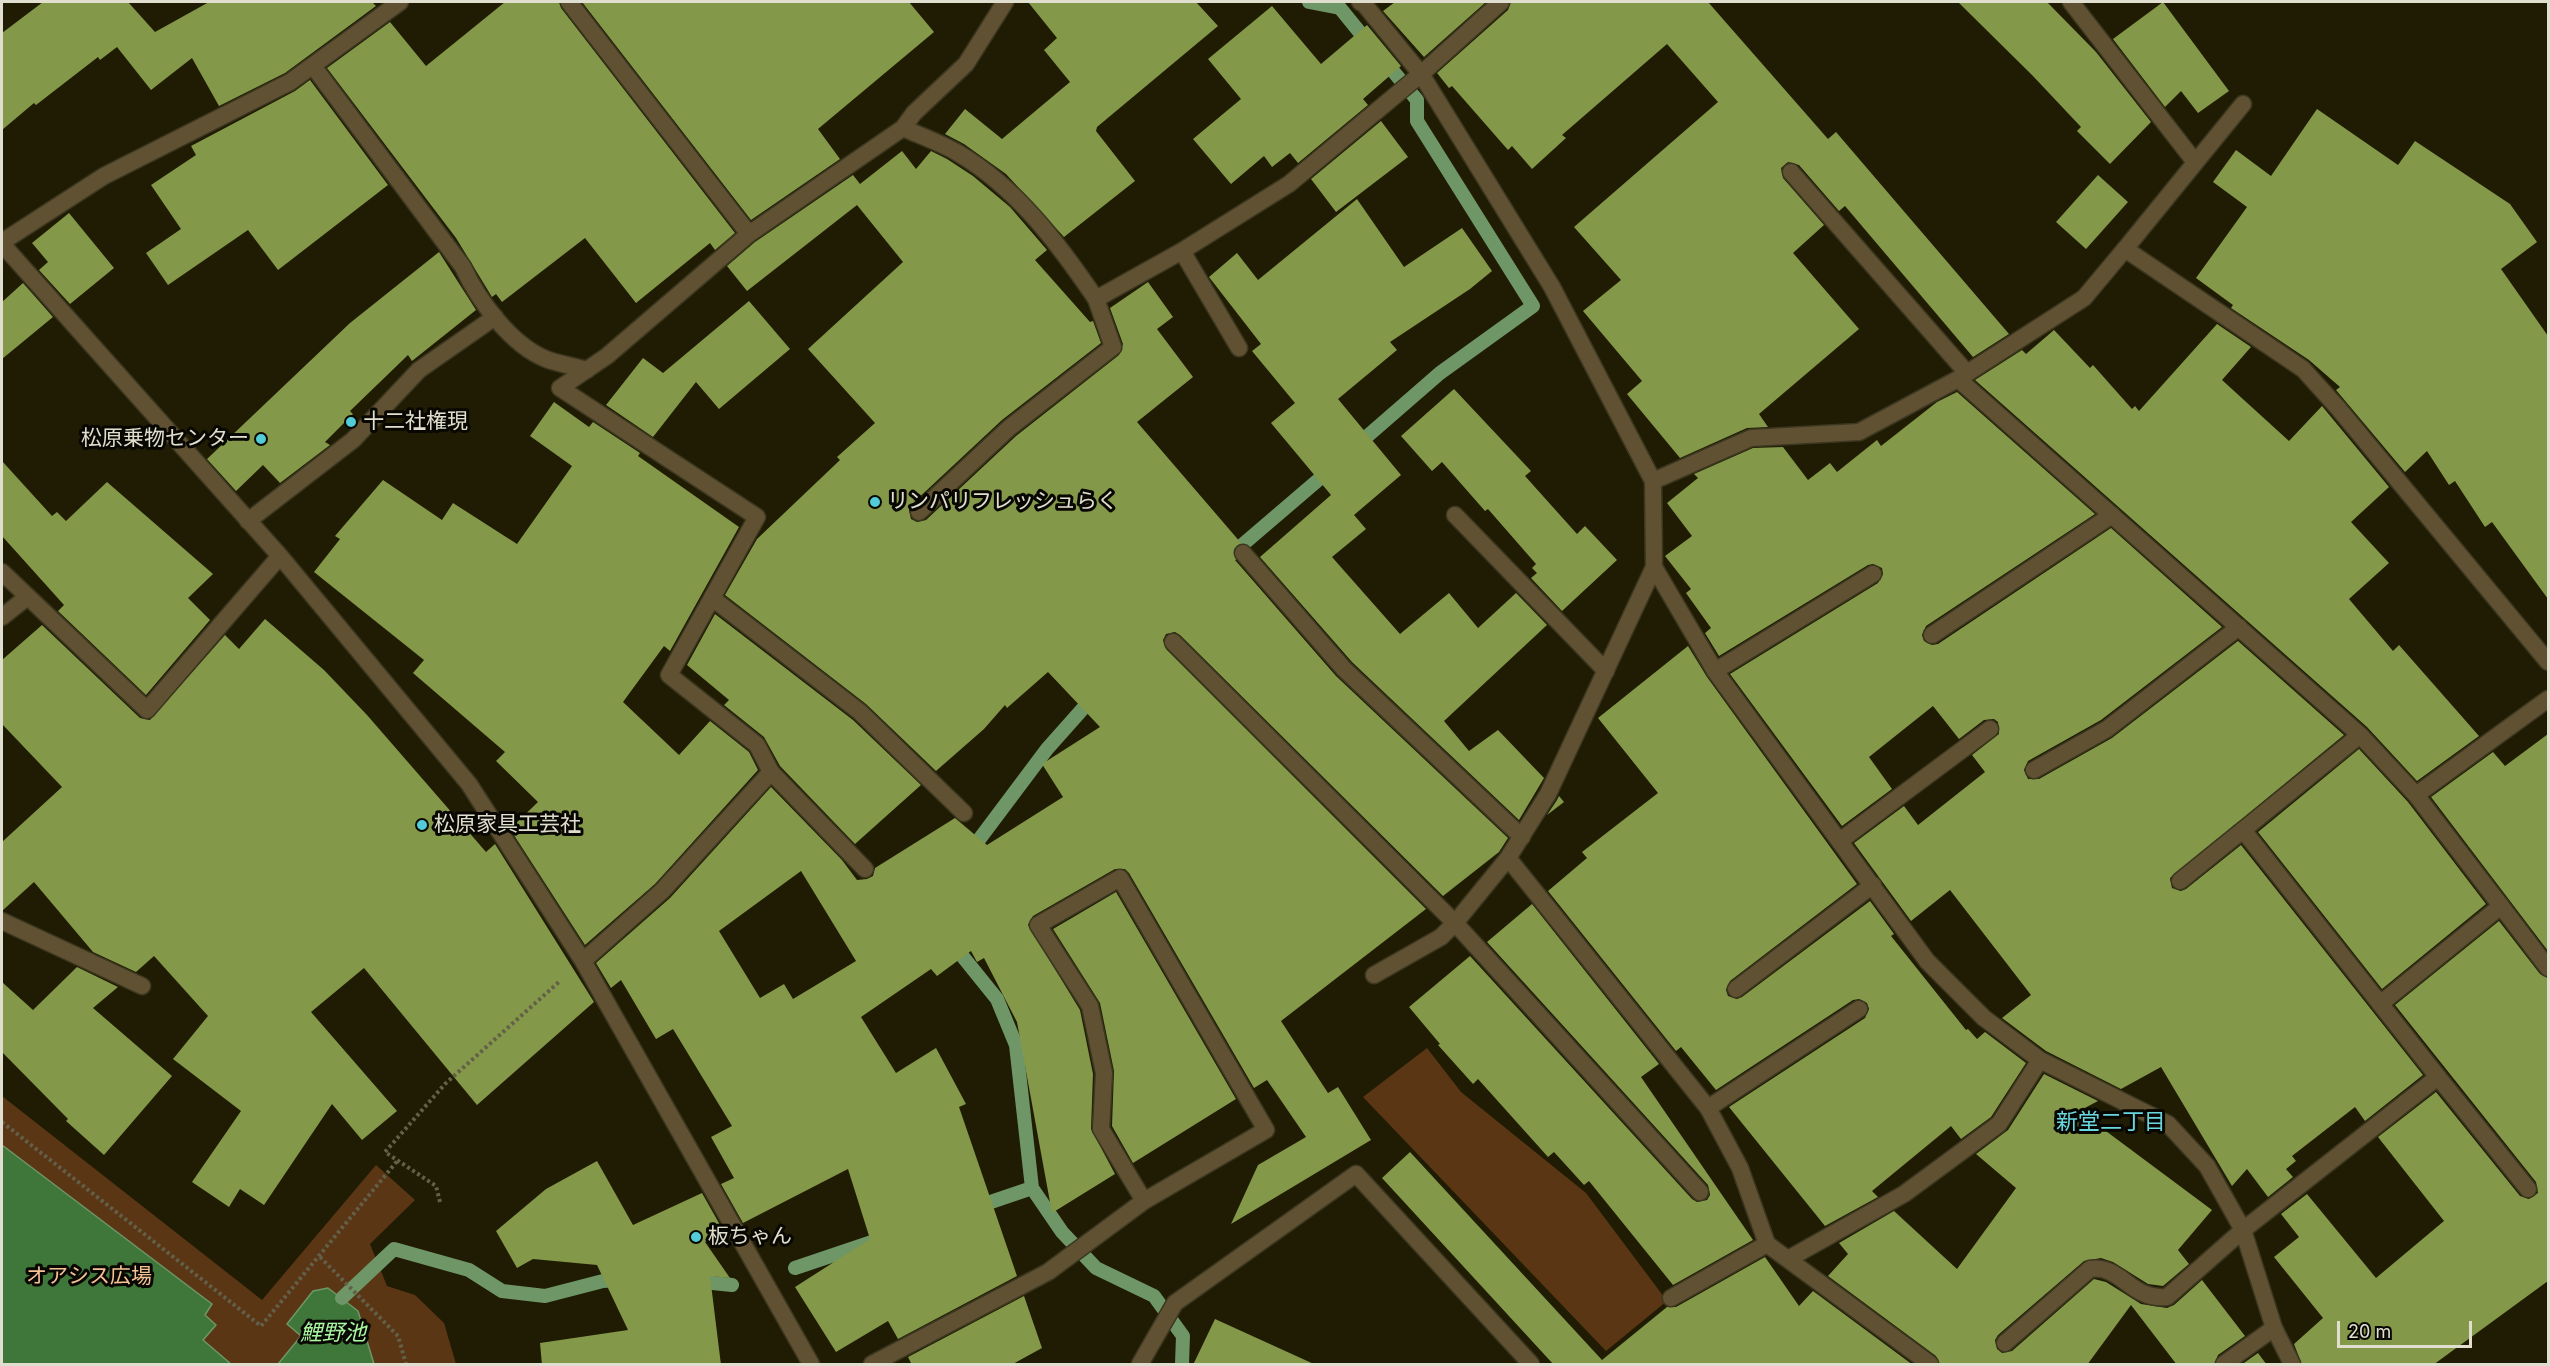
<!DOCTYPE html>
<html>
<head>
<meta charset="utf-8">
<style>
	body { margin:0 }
	#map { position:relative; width:2550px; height:1366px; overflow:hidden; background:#201c03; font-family:Inter,sans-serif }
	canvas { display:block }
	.frame { position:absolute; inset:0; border:3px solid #e0dfcf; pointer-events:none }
	.scale { position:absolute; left:2337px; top:1321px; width:135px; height:27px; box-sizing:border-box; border:3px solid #e0dfcf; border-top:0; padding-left:8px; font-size:18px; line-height:21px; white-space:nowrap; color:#e0dfcf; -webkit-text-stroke:4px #080701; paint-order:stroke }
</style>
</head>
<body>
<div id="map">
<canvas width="2550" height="1366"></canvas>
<div class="frame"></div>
<div class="scale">20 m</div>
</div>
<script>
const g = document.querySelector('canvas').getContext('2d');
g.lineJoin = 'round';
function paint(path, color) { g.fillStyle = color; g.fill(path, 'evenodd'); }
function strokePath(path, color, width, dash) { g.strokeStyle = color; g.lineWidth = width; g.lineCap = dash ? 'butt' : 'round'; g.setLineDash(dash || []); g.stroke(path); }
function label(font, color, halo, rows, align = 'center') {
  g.font = font + ' Inter,"Noto Sans JP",sans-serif'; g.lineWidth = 6; g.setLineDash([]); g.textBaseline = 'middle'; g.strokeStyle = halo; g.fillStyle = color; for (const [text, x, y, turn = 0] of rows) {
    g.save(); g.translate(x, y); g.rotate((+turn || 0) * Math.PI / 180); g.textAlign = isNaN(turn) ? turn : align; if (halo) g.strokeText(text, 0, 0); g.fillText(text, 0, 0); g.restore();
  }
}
const green = new Path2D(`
	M1427 1048 1461 1092 1586 1193 1667 1301 1606 1351 1363 1097Z
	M2 1096 262 1300 376 1165 415 1200 370 1244 387 1286 415 1295 444 1323 456 1364H2Z`);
const water = new Path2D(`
	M2 1145 212 1304 205 1315 216 1325 203 1340 231 1364H2Z
	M328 1288 358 1311 374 1364H278L301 1336 287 1324 313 1291Z`);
const stream = new Path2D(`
	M1309 2 1340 8 1370 45
	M1356 446 1440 373 1533 306 1417 121V100L1383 59
	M1220 564 1331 469
	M969 853 1047 749 1095 695
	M951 942 997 999 1016 1045 1032 1188 1062 1232 1096 1268 1154 1296 1183 1336 1182 1364
	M976 1207 1032 1188
	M795 1268 875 1241
	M693 1281 732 1285
	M342 1298 394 1249 469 1270 502 1291 545 1296 603 1281 621 1280`);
const building = new Path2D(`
	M43 2H128L155 32 209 2H372L376 6 285 73 219 106 192 58 151 90 117 47 100 60 98 57 36 105 34 103 2 130V33Z
	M505 2H559L561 8 735 233 715 250 710 243 636 303 585 238 502 302 496 294 492 297 456 238 327 68 390 22 426 66Z
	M582 2H909L934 32 818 129 840 159 751 220Z
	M1028 2H1196L1218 26 1097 127 1096 131 1135 181 1064 237 1006 174 964 144 945 134 965 109 1002 139 1070 82 1044 50 1057 38Z
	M1395 2H1486L1424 57 1383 11Z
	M1511 2H1708L1828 139 1836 132 2009 334 1973 357 1845 206 1839 211 1799 165 1788 162 1781 168 1783 178 1824 225 1793 253 1859 329 1759 414 1768 427 1747 428 1680 458 1627 394 1642 381 1583 311 1621 280 1574 227 1718 102 1667 44 1562 135 1566 138 1532 169 1512 146 1508 150 1452 86 1449 88 1437 73 1508 10Z
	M1958 2H2047L2096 52 2151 122 2110 164 2077 131 2081 127 2032 75Z
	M2163 2 2229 91 2198 113 2181 91 2165 107 2113 39Z
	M1272 6 1321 64 1367 25 1401 66 1363 99 1368 105 1298 163 1290 153 1272 167 1264 156 1231 184 1193 139 1241 99 1208 59Z
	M310 80 388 185 278 270 248 230 168 285 146 253 181 229 151 185 196 155 191 146 295 91Z
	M2317 109 2398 165 2415 141 2510 204 2537 242 2501 269 2548 336V599L2492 522 2485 527 2455 481 2449 485 2427 451 2405 472 2336 390 2340 387 2309 360 2231 308 2233 305 2196 278 2247 207 2213 182 2236 150 2271 176Z
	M1381 121 1408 157 1336 212 1311 179Z
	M902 151 916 169 931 151 947 159 973 176 1010 207 1047 250 1035 260 1090 322 1093 321 1101 343 1002 420 912 504 909 510 911 519 917 522 926 520 1016 436 1119 355 1123 344 1110 308 1148 282 1173 317 1157 329 1193 377 1137 422 1241 543 1233 549 1235 560 1336 676 1508 838 1499 852 1443 896 1180 635 1175 632 1166 634 1163 640 1166 649 1426 909 1281 1021 1328 1093 1338 1087 1371 1140 1231 1224 1258 1165 1306 1137 1267 1080 1254 1088 1129 873 1125 869H1115L1033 916 1028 925 1080 1010 1093 1074 1091 1129 1115 1174 1052 1213 1017 1022 984 958 977 962 971 951 937 976 931 969 861 1017 896 1073 936 1048 966 1104 959 1107 1017 1276 898 1339 888 1321 836 1352 795 1287 870 1239 848 1169 743 1223 721 1184 734 1178 711 1137 732 1126 673 1029 656 1039 621 980 611 988 596 963 670 898 771 787 842 860 857 880 867 879 873 876 875 868 955 818 987 845 1063 797 1042 764 1100 727 1048 672 1007 708 1005 705 984 729 936 771 866 704 725 595 757 539 840 460 837 457 875 423 808 349 903 262 857 205 747 291 727 266 755 242 853 175 860 184ZM801 871 856 961 793 999 784 984 760 998 719 931Z
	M2098 175 2128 202 2086 249 2056 222Z
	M1357 199 1404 267 1462 228 1492 271 1470 289 1390 342 1397 350 1338 399 1401 475 1354 515 1366 529 1332 557 1400 634 1449 593 1478 628 1516 593 1547 625 1444 721 1469 751 1498 730 1544 778 1519 820 1352 662 1260 557 1331 495 1271 423 1295 403 1252 351 1261 344 1209 277 1237 253 1258 280Z
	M69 213 114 268 70 304 39 270 48 262 32 243Z
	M439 252 476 310 412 361 408 355 350 411 353 414 325 442 330 445 280 483 263 465 236 491 207 459 350 323Z
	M23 283 53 317 2 359V302Z
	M749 301 790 349 719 409 696 382 653 437 606 405 643 358 663 373Z
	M2217 324 2251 347 2222 380 2289 441 2322 406 2389 487 2351 522 2389 563 2349 599 2393 651 2399 645 2479 736 2417 781 2367 727 1975 380 2022 350 2026 354 2054 330 2090 368 2093 365 2132 409 2135 406 2139 411Z
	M1454 389 1531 471 1525 476 1577 534 1585 526 1617 560 1562 611 1531 578 1537 573 1532 568 1536 564 1488 509 1485 511 1442 462 1432 471 1401 436Z
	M1957 392 2095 514 1926 626 1922 635 1924 641 1932 645 1938 644 2111 528 2222 627 2101 720 2028 761 2024 770 2028 779H2039L2112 738 2238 641 2344 735 2170 878 2172 888 2181 891 2186 889 2241 845 2423 1075 2365 1121 2355 1107 2292 1156 2296 1161 2286 1169 2293 1177 2268 1197 2247 1169 2232 1186 2161 1067 2121 1089 2046 1051 2002 1018 2031 995 1950 890 1911 921 1854 843 1904 806 1918 825 1985 772 1972 755 1999 734 1998 722 1994 719 1984 720 1959 739 1933 706 1869 757 1892 789 1842 826 1730 674 1878 583 1883 574 1882 568 1873 564 1868 565 1719 656 1705 633 1711 628 1686 593 1691 589 1665 556 1692 536 1667 503 1698 478 1694 474 1753 448 1783 447 1808 480 1830 463 1837 472 1877 440 1881 446 1937 402Z
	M554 402 589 427 593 422 640 453 638 456 739 527 670 651 664 646 623 702 679 755 710 721 749 752 758 770 655 884 585 945 510 829 538 802 496 761 505 752 413 673 424 660 314 572 340 539 335 536 383 480 442 520 453 503 517 544 572 466 530 436Z
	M2 461 52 516 57 512 66 521 107 482 213 574 188 598 210 620 146 695 58 611 64 605 2 536Z
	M715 614 853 720 921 785 855 844 780 766 764 737 724 705 729 700 687 665Z
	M265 619 324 670 367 715 486 852 495 844 594 1002 477 1105 364 968 311 1012 397 1111 362 1140 332 1104 264 1205 240 1189 229 1207 192 1182 241 1111 173 1059 208 1016 154 956 136 972 93 952 34 882 2 911V842L62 787 2 724V660L42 625 140 718 150 720 225 635 239 649Z
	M1688 646 1707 677 1857 884 1730 981 1726 990 1728 996 1737 999 1742 997 1870 901 1894 934 1891 936 1966 1030 1968 1029 1977 1039 1985 1032 2026 1063 1991 1117 1961 1139 1951 1126 1872 1191 1878 1197 1825 1226 1729 1107 1865 1018 1869 1009 1867 1003 1859 999 1853 1000 1716 1090 1681 1047 1676 1051 1548 891 1587 858 1582 852 1658 793 1598 718Z
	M2548 734V951L2431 797 2493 752 2505 766Z
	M2359 749 2408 802 2486 904 2382 989 2258 832Z
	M1559 796 1564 802 1547 815 1557 800Z
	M1116 892 1236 1099 1133 1163 1112 1126 1114 1071 1100 1003 1053 929Z
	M1532 904 1659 1064 1641 1077 1753 1240 1673 1285 1589 1181 1584 1185 1554 1152 1548 1157 1478 1079 1473 1084 1438 1045 1440 1044 1409 1007 1470 956 1692 1199 1697 1202 1707 1200 1710 1195 1708 1185 1487 942Z
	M2499 921 2540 974 2548 978V1281L2433 1365H2302L2294 1344 2323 1318 2274 1257 2299 1237 2281 1214 2307 1194 2376 1278 2444 1221 2378 1137 2436 1092 2520 1196 2529 1199 2538 1193 2536 1182 2395 1005Z
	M77 967 118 987 93 1008 172 1076 104 1155 66 1121 68 1119 2 1052V982L33 1010Z
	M2044 1074 2098 1101 2079 1111 2212 1210 2178 1250 2189 1264 2163 1286 2148 1284 2113 1262 2101 1258 2084 1261 1998 1335 1995 1340 1997 1349 2002 1353 2012 1351 2094 1279 2106 1282 2141 1304 2167 1308 2174 1305 2202 1280 2245 1336 2218 1355 2214 1365H2177L2131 1305 2087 1365H1940L1936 1356 1828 1276 1848 1254 1839 1243 1894 1211 1957 1269 2016 1188 1976 1154 2008 1130Z
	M1410 1152 1602 1360 1667 1307H1676L1765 1257 1799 1306 1813 1291 1913 1365H1554L1382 1178Z
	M597 1161 633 1225 702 1193 724 1232 705 1242 730 1278 710 1276 721 1365H542L540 1343 628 1330 597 1265 533 1259 517 1268 496 1231 546 1189Z
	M1024 1296 1042 1348 1011 1365H912L908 1357Z
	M1215 1319 1316 1365H1193Z
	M2258 1353 2267 1365H2241Z`);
const path = new Path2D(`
	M2 1122 261 1326 398 1160
	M440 1202 436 1186 385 1152 445 1084 560 981
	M320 1257 398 1336 406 1364`);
const service = new Path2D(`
	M2071 2 2195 162
	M313 66 463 267C478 300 511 345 546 359 559 364 574 366 587 370
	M903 128 914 113 966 64 1005 2
	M1791 172 1967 373
	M2125 249 2243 104
	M1182 251 1239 348
	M919 512 1009 428 1113 347 1096 299 1182 251 1289 184 1421 74
	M1455 515 1606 671
	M248 521 353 440 419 370 495 317
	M1243 553 1344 669 1522 837
	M712 598 860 712 964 813
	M1932 635 2112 515
	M1173 642 1455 923 1700 1192
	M1715 671 1873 574
	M2034 770 2107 729 2239 627
	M771 772 865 869
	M1841 840 1990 729
	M2180 881 2243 830
	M2501 906 2548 968
	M2 921 142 986
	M1374 975 1441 937 1455 923
	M1736 989 1873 885
	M2438 1077 2528 1189
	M1708 1108 1859 1009
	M1671 1298 1767 1244
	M1140 1364 1175 1303 1356 1174 1531 1364
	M2224 1364 2274 1328`);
const minor = new Path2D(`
	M569 2 749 234 903 128C921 136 941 143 958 153 1017 188 1058 243 1096 299
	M1360 2 1364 4 1421 74 1552 287 1653 481 1654 567 1548 794 1508 858 1455 923
	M1421 74 1501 2
	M2 242 104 176 290 82 400 2
	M2 244 280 556 469 784 583 961 811 1364
	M1958 379 2360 735 2416 795 2501 906 2380 1004
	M1653 481 1751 438 1859 432 1958 379 2084 298 2125 249 2303 369 2338 408 2548 662
	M1654 567 1715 671 1927 961 1984 1018 2040 1060 2168 1124 2207 1166 2243 1230 2274 1328 2292 1364
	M2 572 147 710 280 556
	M2 617 26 598
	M2416 795 2548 699
	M1508 858 1708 1108 1740 1168 1767 1244 1930 1364
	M583 961 662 891 771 772 757 745 669 675 757 517 560 388 607 356 749 234
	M1788 1259 1904 1194 1999 1124 2040 1060
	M2005 1343 2090 1269C2121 1264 2131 1301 2167 1297L2243 1230 2438 1077 2243 830 2360 735
	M872 1364 1048 1272 1144 1201 1266 1130 1120 878 1038 925 1090 1006 1104 1073 1101 1129 1144 1201`);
const markers = [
	[351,422,6,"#52ccd6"],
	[261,439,6,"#52ccd6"],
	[875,502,6,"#52ccd6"],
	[422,825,6,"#52ccd6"],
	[696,1237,6,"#52ccd6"]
];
const poiNames = [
	["十二社権現",363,422],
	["松原乗物センター",249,439,"right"],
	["リンパリフレッシュらく",887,502],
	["松原家具工芸社",434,825],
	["板ちゃん",708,1237]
];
const parkNames = [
	["オアシス広場",89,1277]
];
const neighbourhoodNames = [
	["新堂二丁目",2111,1122]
];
const waterNames = [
	["鯉野池",333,1333]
];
paint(green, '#5a3614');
paint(water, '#3f773a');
strokePath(water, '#6f9667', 1.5);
strokePath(stream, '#6f9667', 14);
paint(building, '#839848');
strokePath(service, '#3b3720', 19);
strokePath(minor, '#3b3720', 19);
strokePath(path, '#63604a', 4, [3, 3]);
strokePath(service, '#615133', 16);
strokePath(minor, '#615133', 16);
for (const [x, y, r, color] of markers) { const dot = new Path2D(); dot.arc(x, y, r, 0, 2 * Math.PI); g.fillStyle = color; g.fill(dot); strokePath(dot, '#080701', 2); }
label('21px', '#e0dfcf', '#080701', poiNames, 'left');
label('21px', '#f5c195', '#080701', parkNames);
label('22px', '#6ad6e0', '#080701', neighbourhoodNames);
label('italic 22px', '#a9f7a1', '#080701', waterNames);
</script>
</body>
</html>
